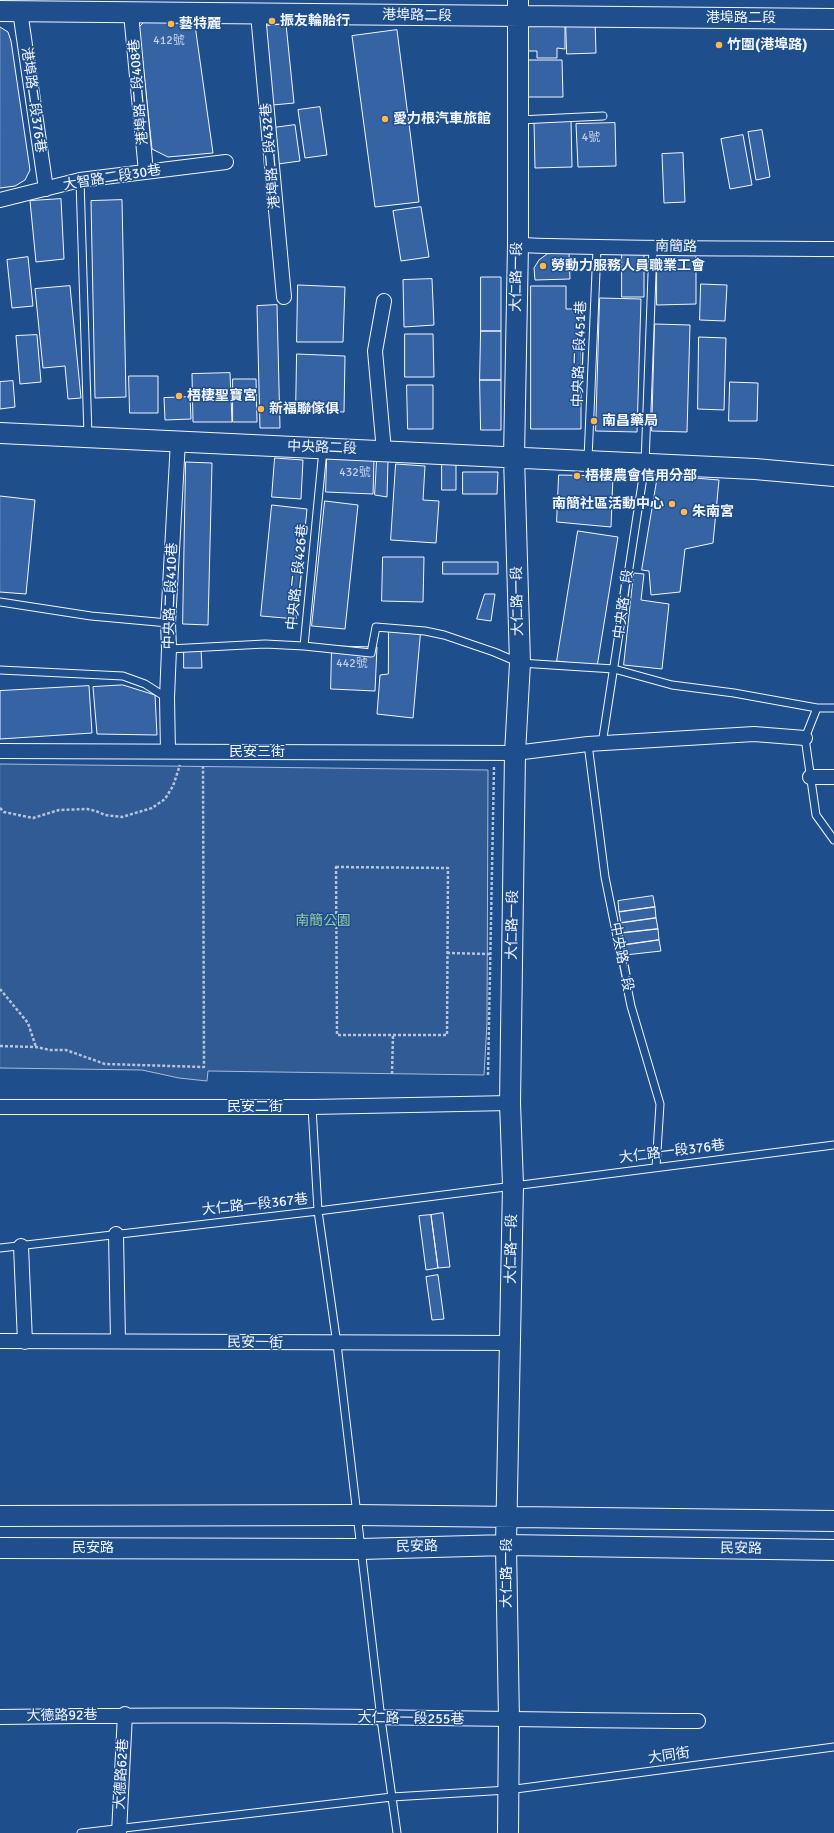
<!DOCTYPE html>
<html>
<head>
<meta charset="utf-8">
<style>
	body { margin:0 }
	canvas { display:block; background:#1f4e8c }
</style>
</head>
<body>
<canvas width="834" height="1833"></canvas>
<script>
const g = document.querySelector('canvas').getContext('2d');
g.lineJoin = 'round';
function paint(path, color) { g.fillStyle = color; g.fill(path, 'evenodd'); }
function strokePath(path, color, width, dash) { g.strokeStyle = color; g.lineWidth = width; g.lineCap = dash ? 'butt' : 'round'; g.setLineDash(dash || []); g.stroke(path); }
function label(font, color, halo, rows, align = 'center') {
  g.font = font + ' Signika,"Noto Sans TC",sans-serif'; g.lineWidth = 3; g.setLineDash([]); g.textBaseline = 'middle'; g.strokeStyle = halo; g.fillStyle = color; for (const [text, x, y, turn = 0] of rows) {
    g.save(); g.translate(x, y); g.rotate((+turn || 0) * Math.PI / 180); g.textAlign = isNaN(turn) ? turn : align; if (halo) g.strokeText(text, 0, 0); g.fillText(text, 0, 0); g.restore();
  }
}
const built = new Path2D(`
	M0 764 488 770 487 1023 484 1075 208 1071 207 1081 179 1078 142 1070 0 1068Z`);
const building = new Path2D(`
	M194 18 213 153 168 157 152 149 139 27 146 20Z
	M528 21H565V49L557 48V58H537V51H528Z
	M566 21H595L596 53 567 54Z
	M286 24 294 103 273 105 265 26Z
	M0 27 8 32 11 41 30 170 25 180 15 186 0 188Z
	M397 30 419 202 375 207 352 36Z
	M528 60H562L563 97H528Z
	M320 107 327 155 305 158 298 110Z
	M571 120 572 167 535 168 534 121Z
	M615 123 616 166 578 167 576 124Z
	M295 125 300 161 278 164 273 128Z
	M762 130 770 177 756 180 748 132Z
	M743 135 752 185 730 189 721 139Z
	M683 153 685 202 664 203 662 154Z
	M61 199 64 259 36 262 30 201Z
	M122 200 126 397 95 398 91 201Z
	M421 207 429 257 401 261 393 211Z
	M657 252H696V304L657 305Z
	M569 253 570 279 535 280 534 268 539 260 547 254Z
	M622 253H644V297H622Z
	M28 257 33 306 12 308 7 260Z
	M481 277H501V331H481Z
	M432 279 434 325 404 327 403 280Z
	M701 284 727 285 725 321 700 320Z
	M298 285 345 287 343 342H297Z
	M70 286 81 398 68 399 65 366 43 368 35 289Z
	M531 286H566V309H581V429H531Z
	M600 298 641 299 637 432 596 431Z
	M277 305 280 428H260L257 306Z
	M655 324 690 325 687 432 652 431Z
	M481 331H501V380H480Z
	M405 334H433L434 377H405Z
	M37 335 41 382 20 384 16 336Z
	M699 337 726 338 724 410 698 409Z
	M297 354 345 356 344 412 296 411Z
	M230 373 232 422H193L192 374Z
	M129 376H158V413H130Z
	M233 379H256L257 422H233Z
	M480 380H501V430H481Z
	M13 381 15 407 0 409V382Z
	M730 382 758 383 757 421H729Z
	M407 385H433V429H408Z
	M190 397 191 419 165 420 164 398Z
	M275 458 303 460 301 499 272 497Z
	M327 458 374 460 373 494 326 492Z
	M377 460H388L387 497 375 495Z
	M186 462 212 463 208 625 183 624Z
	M442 462H456V490H442Z
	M396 464 425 466 423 500 439 501 436 543 391 540Z
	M463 472H498L497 494H463Z
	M559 475 613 476 611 527 557 522Z
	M658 475 719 480 713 543 685 549 680 592 651 595 649 571 642 570Z
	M0 496 35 500 26 594 0 592Z
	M325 501 358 505 345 629 312 626Z
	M272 505 307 509 296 619 261 616Z
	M578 531 618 537 597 667 557 661Z
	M383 557H424L423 602 382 601Z
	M443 562H498V574H443Z
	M634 573 644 574 641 600 669 604 662 669 624 665Z
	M485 594H495L491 621 477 619Z
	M389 625 421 627 413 718 377 714 380 675 388 674Z
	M332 646 377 647 375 691 331 689Z
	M184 649H201L202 668H184Z
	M123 685 155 695 157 735 97 734 93 687Z
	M89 686 92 733 0 739V691Z
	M653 896 655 907 619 912 618 901Z
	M655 907 656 918 621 923 619 912Z
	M656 918 658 929 622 933 621 923Z
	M658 929 659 940 624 945 622 933Z
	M659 940 661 951 625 955 624 945Z
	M443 1213 450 1267 438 1268 431 1215Z
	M431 1215 438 1268 426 1270 419 1216Z
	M438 1275 444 1319 432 1320 426 1277Z`);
const path = new Path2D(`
	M0 808 4 812 33 818 59 810 87 809 96 811 105 815 122 817 152 808 165 799 173 786 180 765
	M336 867 448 868 447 1035H337Z
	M447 953 490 954
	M0 989 28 1023 36 1047
	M0 1046 36 1047 50 1050H66L105 1064 204 1067 203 766
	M392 1074 393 1035
	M488 1075 494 767`);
const lane = new Path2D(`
	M519 120 603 116
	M80 180 88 436
	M588 459 597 248
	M0 602 91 616 168 623
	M304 646 371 653 376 627 425 631 444 635 494 652 520 663 614 669 672 685 734 693 817 708H834
	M169 649 265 644 304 646 323 450
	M0 670 123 676 145 684 167 698
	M817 708 805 738 816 815 834 840
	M588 744 605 877 631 1006 660 1104 656 1167
	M602 744 645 464 653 247
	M312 1107 318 1211 337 1344 381 1719 397 1833
	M0 1248 318 1211 834 1145
	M81 1833 392 1797 508 1790 834 1747`);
const street = new Path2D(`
	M20 11 46 189
	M131 13 146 172
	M258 14 284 297
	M0 200 80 180 226 162
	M518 245C623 249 729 248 834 249
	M384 451 375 351 384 301
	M0 751 515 753 588 744 754 734 805 738
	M168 751 167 698 169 649 168 623 178 441
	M810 777H834
	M0 1107H312L510 1103
	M116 1234 118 1341
	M21 1246 25 1342
	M0 1341 511 1343
	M0 1717C233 1712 465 1720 698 1721
	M119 1833 125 1714`);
const secondary = new Path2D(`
	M0 11 834 19
	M0 433 755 469 834 476
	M0 1516 356 1515 834 1521
	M0 1548 361 1549 506 1545 834 1550
	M508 1833 509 1721 506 1545 513 1185 510 1103 515 753 520 663 514 457 518 245V0`);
const markers = [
	[272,21,4,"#ffb74d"],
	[171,24,4,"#ffb74d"],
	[719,45,4,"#ffb74d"],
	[385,119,4,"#ffb74d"],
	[543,266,4,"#ffb74d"],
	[179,396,4,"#ffb74d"],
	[261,409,4,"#ffb74d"],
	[594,421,4,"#ffb74d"],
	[577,476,4,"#ffb74d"],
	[672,504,4,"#ffb74d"],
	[684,512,4,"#ffb74d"]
];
const numberNames = [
	["412號",169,41],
	["4號",591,138],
	["432號",355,473],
	["442號",352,664]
];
const streetNames = [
	["港埠路二段",417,16,1],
	["港埠路二段",741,18],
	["港埠路二段408巷",139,92,-95],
	["港埠路二段376巷",33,100,82],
	["港埠路二段432巷",271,156,-95],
	["大智路二段30巷",112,178,-9],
	["南簡路",676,247,1],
	["大仁路一段",517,277,-89],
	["中央路二段451巷",580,354,-88],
	["中央路二段",322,448,2],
	["中央路二段426巷",298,577,-84],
	["中央路二段410巷",171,596,-88],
	["大仁路一段",518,601,-91],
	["中央路二段",624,604,-82],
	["民安三街",257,752],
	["大仁路一段",513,925,-89],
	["中央路二段",621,957,79],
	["民安二街",255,1107],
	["大仁路一段376巷",672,1152,-7],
	["大仁路一段367巷",255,1205,-6],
	["大仁路一段",512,1249,-89],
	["民安一街",255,1343,1],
	["民安路",417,1547,-1],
	["民安路",93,1548],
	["民安路",741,1549,1],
	["大仁路一段",507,1573,-90],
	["大德路92巷",62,1716,-1],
	["大仁路一段255巷",411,1719,1],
	["大同街",669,1756,-8],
	["大德路62巷",122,1774,-87]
];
const poiNames = [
	["振友輪胎行",280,21],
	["藝特麗",179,24],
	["竹圍(港埠路)",727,45],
	["愛力根汽車旅館",393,119],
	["勞動力服務人員職業工會",551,266],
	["梧棲聖寶宮",187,396],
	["新福聯傢俱",269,409],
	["南昌藥局",602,421],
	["梧棲農會信用分部",585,476],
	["南簡社區活動中心",664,504,"right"],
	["朱南宮",692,512]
];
const parkNames = [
	["南簡公園",323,921]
];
paint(built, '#305b95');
strokePath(built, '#a8bbd7', 1);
paint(building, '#3563a3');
strokePath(building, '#f2f6ff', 1);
strokePath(lane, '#f2f6ff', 9);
strokePath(street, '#f2f6ff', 16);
strokePath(secondary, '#f2f6ff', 22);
strokePath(path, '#b3c4dc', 2.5, [3, 2]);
strokePath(lane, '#1f4e8c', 7);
strokePath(street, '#1f4e8c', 14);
strokePath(secondary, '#1f4e8c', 20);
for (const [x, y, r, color] of markers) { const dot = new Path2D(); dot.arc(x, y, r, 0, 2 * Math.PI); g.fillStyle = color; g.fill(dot); strokePath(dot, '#1f4e8c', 1.5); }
label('12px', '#c3d1e8', null, numberNames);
label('14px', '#f2f6ff', '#1f4e8c', streetNames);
label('bold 14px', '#f2f6ff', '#1f4e8c', poiNames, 'left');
label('14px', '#97c8a6', '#1f4e8c', parkNames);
</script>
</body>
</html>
